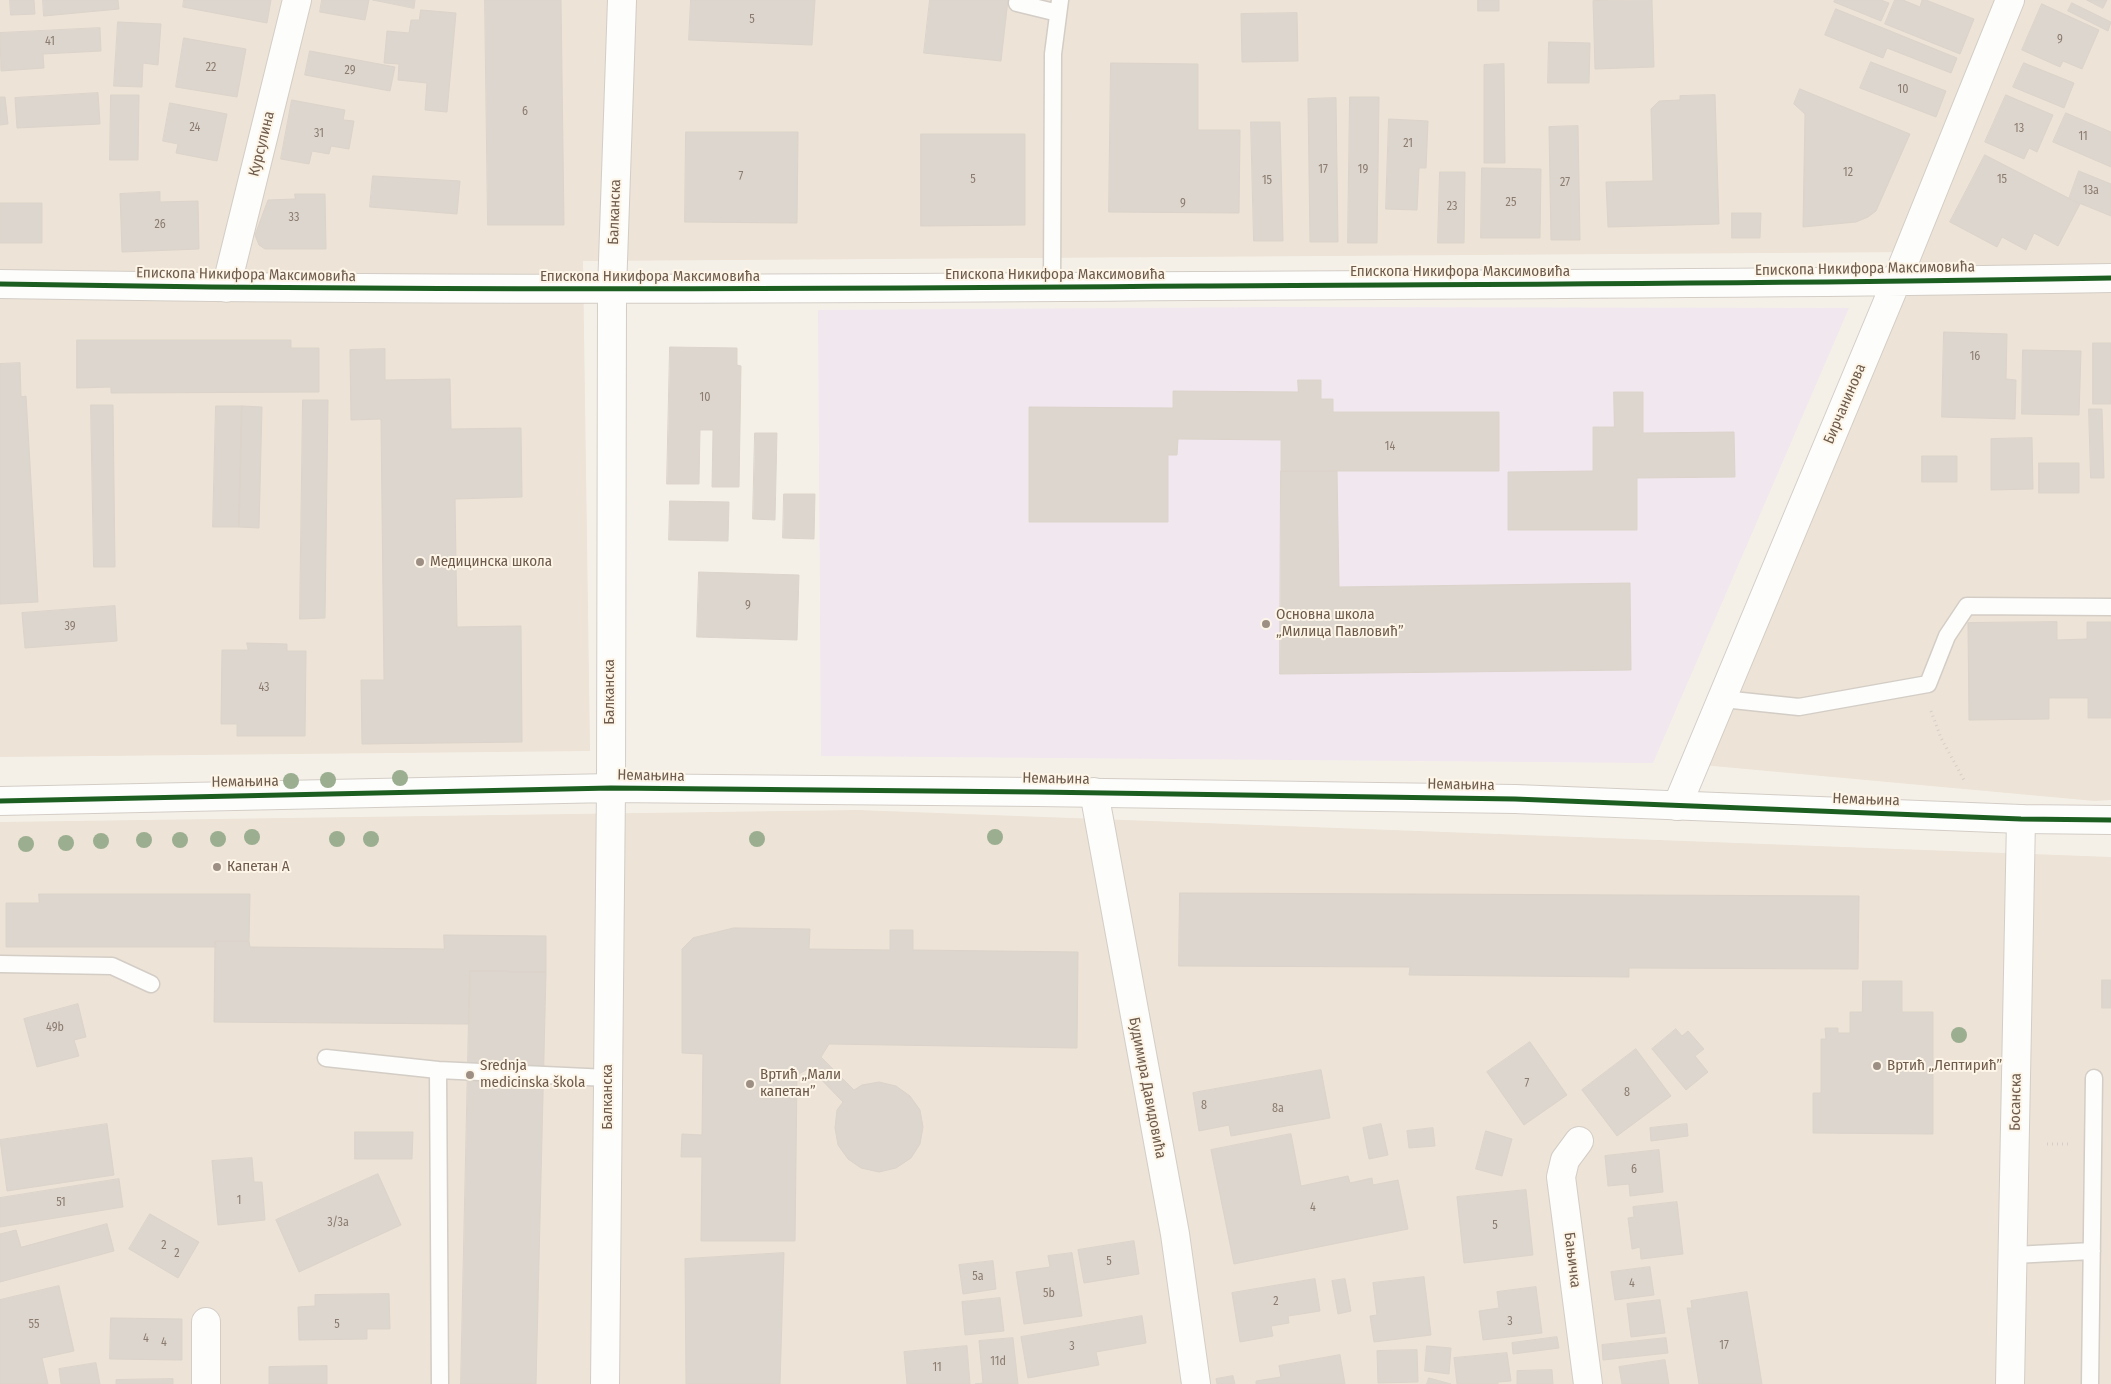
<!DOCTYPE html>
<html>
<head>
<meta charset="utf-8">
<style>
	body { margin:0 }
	canvas { display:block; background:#f4f0e8 }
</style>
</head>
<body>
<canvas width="2111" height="1384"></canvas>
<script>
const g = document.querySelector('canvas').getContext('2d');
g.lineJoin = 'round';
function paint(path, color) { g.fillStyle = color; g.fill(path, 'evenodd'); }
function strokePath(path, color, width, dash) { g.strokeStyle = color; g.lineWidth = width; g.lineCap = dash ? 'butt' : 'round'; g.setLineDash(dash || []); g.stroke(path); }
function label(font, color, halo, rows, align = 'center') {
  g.font = font + ' "Fira Sans Condensed",sans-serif'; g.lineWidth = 4; g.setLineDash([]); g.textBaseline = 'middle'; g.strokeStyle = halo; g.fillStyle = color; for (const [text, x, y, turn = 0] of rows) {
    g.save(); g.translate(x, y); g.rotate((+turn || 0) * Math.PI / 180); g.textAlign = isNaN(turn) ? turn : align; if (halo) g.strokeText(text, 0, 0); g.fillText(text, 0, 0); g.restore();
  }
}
const residential = new Path2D(`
	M0 0H2111V800L2095 801 1702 765 1919 252 583 261 590 751 0 757Z
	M858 810 2111 857V1384H0V822Z`);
const education = new Path2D(`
	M1282 307 1849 308 1653 763 821 756 818 310Z`);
const building = new Path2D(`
	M10 0H34L35 14 11 15Z
	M43 0H118L119 9 44 16Z
	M184 0H271L267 23 183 7Z
	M322 0H369L365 20 320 12Z
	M373 0H415L414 8Z
	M485 0H561L564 225H488Z
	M691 0H815L812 45 689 40Z
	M930 0H1008L1001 61 924 53Z
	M1478 0H1499V11H1478Z
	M1652 0 1654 67 1595 69 1593 1Z
	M1835 0H1881L1889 3 1881 21 1834 2Z
	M1895 0H1903L1920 7 1922 0H1926L1974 19 1960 54 1885 24Z
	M2087 0H2107L2103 8Z
	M2072 3 2111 22 2108 31 2068 11Z
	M2042 4 2099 30 2082 69 2063 61 2060 67 2022 50Z
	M1836 9 1957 58 1951 73 1887 48 1883 58 1825 35Z
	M421 10 456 13 447 112 425 110 427 83 398 80 399 64 384 63 387 31 409 33 411 20H419Z
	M1297 13 1298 61 1242 62 1241 14Z
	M118 22 161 24 158 65 143 63 142 87 114 86Z
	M100 28 101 51 43 54 44 68 1 71 0 33Z
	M184 38 246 49 237 97 176 87Z
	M1549 42 1590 43 1589 83H1548Z
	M310 51 395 67 390 91 305 75Z
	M1871 62 1946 91 1936 117 1860 88Z
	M1111 63 1198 64V130H1240L1239 213 1109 212Z
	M2024 63 2074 83 2064 108 2013 87Z
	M1504 64 1505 163H1484V65Z
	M1800 89 1910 134 1876 211 1868 217 1856 222 1803 227 1805 114 1794 104Z
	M98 93 100 124 17 128 15 98Z
	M111 95H139L138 160H110Z
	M1715 95 1719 224 1608 227 1606 182 1653 181 1651 109 1659 101 1680 100V96Z
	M2006 95 2053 115 2037 152 2029 148 2024 159 1985 142Z
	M0 97H5L8 124 0 125Z
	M1350 97H1379L1377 243H1348Z
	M1336 98 1338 242H1310L1308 99Z
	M292 100 345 110 343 120 354 121 349 149 331 146 329 154 312 151 309 164 281 159Z
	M170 103 227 114 217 161 176 153 178 144 163 141Z
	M2066 113 2111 132V167L2053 142Z
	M1389 119 1428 121 1426 168H1419L1417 210 1386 209Z
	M1251 122H1280L1283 241H1254Z
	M1578 126 1580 240H1551L1549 127Z
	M686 132H798L797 223 685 222Z
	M921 134H1025V225L921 226Z
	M1985 155 2080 204 2058 246 2034 233 2026 250 2002 237 1997 247 1950 222Z
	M1482 168 1541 169 1540 238H1481Z
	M2079 171 2111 184V216L2069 199Z
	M1440 172H1465L1464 243H1438Z
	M373 176 460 181 457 214 370 207Z
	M160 192V202L198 201 199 249 122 252 120 194Z
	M295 194H325L326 249H265L259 245 255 235 268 200 295 199Z
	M0 203H42V243H0Z
	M1732 213H1761L1760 238H1732Z
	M1944 332 2007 334 2006 379 2016 380 2015 419 1942 417Z
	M77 340H291V348H319V392L111 393V387L77 388Z
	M2093 343H2111V404H2093Z
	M670 347 737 348V365L741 366 739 487H712L713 430H700L699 484H667Z
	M385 349V380L450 379 451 429 521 428 522 497 455 499 457 627 521 626 522 742 362 744 361 680H384L381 419 351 420 350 350Z
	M2023 350 2081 351 2079 415 2022 414Z
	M20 363 21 397 26 396 38 602 0 604V364Z
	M1298 380H1321V399H1333V412H1499V471H1281V440L1178 439 1177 455H1168V522H1029V407L1173 408V391L1298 392Z
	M1614 392H1643V433L1734 432 1735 477 1637 478V530H1508V472L1593 471V427H1614Z
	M303 400H328L325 618 300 619Z
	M91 405H113L115 567H94Z
	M216 406H242L239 527H213Z
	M242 406 262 407 259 528 239 527Z
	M2089 409H2102L2104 478H2091Z
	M755 433H777L775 520 753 519Z
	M2032 438 2033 489 1991 490V439Z
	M1922 456H1957V482H1922Z
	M2039 463H2079V493H2039Z
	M1281 471H1337L1339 587 1630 583 1631 670 1280 674Z
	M784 494H815L814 539 783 538Z
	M670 501 729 502 728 541 669 540Z
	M699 572 799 575 797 640 697 637Z
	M115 606 117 641 25 648 22 613Z
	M2057 622V640L2087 639V622H2111V718H2088V698H2049V719L1969 720 1968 623Z
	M247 643 287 644V651H306L305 736H237V724H221L222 650H248Z
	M1180 893 1859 896 1858 969 1629 968V977L1409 975 1410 967 1179 966Z
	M39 894H250L249 941H215L216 947H6V903H39Z
	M734 928 810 929 809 949 890 950V930H913V950L1078 952 1077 1048 829 1044 821 1057 854 1090 862 1085 879 1082 896 1086 910 1096 920 1110 923 1127 920 1144 911 1158 896 1168 879 1172 861 1168 848 1159 838 1145 835 1128 837 1110 843 1102 810 1068 797 1075 795 1241H701L702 1157H681L682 1134 702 1135 703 1054 682 1053V949L693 938Z
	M444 935 546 936V972L470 971 469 1024 214 1022 215 941H249L250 947 444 949Z
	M470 971 546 972 536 1384H461Z
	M2102 980H2111V1008H2102Z
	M1863 981H1902V1012H1933V1134L1813 1133V1093H1821V1039H1826L1825 1028H1838V1033H1850V1012H1862Z
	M78 1004 86 1037 74 1040 79 1056 37 1067 24 1019Z
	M1676 1029 1682 1036 1688 1031 1704 1049 1695 1056 1708 1072 1686 1090 1652 1049Z
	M1530 1042 1567 1095 1524 1125 1487 1072Z
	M1636 1049 1671 1096 1617 1136 1582 1090Z
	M1321 1070 1330 1118 1231 1136 1229 1125 1199 1131 1193 1093Z
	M107 1124 114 1175 7 1191 0 1140Z
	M1381 1124 1388 1155 1369 1159 1363 1128Z
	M1687 1124 1688 1136 1651 1141 1650 1128Z
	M1433 1128 1435 1146 1409 1148 1407 1131Z
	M1486 1131 1512 1139 1502 1176 1476 1169Z
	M355 1132H413L412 1159H355Z
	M1291 1134 1301 1186 1348 1176 1350 1183 1372 1178 1373 1185 1398 1180 1408 1229 1234 1264 1211 1150Z
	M1659 1150 1663 1192 1630 1196 1629 1184 1608 1186 1605 1156Z
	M252 1158 254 1182H262L265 1220 218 1225 212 1161Z
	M378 1174 401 1225 299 1272 276 1220Z
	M119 1179 123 1207 0 1227V1198Z
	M1526 1190 1533 1255 1464 1263 1457 1197Z
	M1677 1202 1683 1254 1641 1259 1640 1247 1632 1249 1628 1218 1634 1217 1633 1207Z
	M150 1214 199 1242 178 1278 129 1249Z
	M107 1224 114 1251 0 1282V1234L16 1230 21 1247Z
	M1134 1241 1139 1274 1084 1283 1078 1250Z
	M784 1253 780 1384H686L685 1259Z
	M1072 1253 1082 1316 1024 1324 1016 1272 1050 1267 1048 1256Z
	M993 1261 996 1289 963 1294 959 1265Z
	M1650 1267 1654 1295 1615 1300 1611 1272Z
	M1424 1277 1431 1335 1374 1342 1370 1316 1377 1315 1373 1283Z
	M1315 1279 1320 1311 1288 1316 1289 1323 1271 1326 1273 1336 1240 1342 1232 1293Z
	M1345 1279 1351 1311 1338 1314 1332 1281Z
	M59 1286 74 1351 42 1358 48 1384H0V1300Z
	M1536 1287 1542 1333 1483 1340 1479 1311 1499 1308 1497 1292Z
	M1747 1292 1762 1384H1699L1687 1308H1692L1691 1301Z
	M389 1294 390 1329H367V1339L299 1340 298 1307 315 1306V1295Z
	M1000 1298 1004 1331 965 1335 962 1302Z
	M1660 1300 1665 1333 1631 1337 1627 1304Z
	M1142 1316 1146 1343 1096 1352 1099 1365 1028 1378 1021 1337Z
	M111 1318 182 1319V1360L110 1359Z
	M1557 1337 1559 1348 1513 1354 1512 1343Z
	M1013 1338 1018 1384H975L983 1383 979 1341Z
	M1666 1338 1668 1353 1603 1360 1602 1345Z
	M967 1346 970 1384H907L904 1352Z
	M1427 1346 1451 1348 1449 1374 1425 1371Z
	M1417 1350 1418 1382 1378 1383 1377 1351Z
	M1507 1353 1511 1381 1498 1382V1384H1457L1454 1358Z
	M1340 1355 1345 1384H1256V1381L1281 1377 1279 1366Z
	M1665 1360 1669 1384H1622L1619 1367Z
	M96 1363 100 1384H61L59 1369Z
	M327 1366V1384H269V1367Z
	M1552 1370 1553 1384H1517V1371Z
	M1233 1376 1235 1384H1217L1216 1379Z
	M1429 1378 1451 1384H1427Z
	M173 1379V1384H116V1380Z`);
const path = new Path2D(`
	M1931 711 1941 738 1964 780
	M2047 1144H2068`);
const service = new Path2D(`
	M1017 3 1058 13
	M1052 287 1053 54 1060 0
	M1723 699 1799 707 1928 684 1947 636 1967 606 2111 607
	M0 964 112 966 151 984
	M326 1058 438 1070 440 1384
	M438 1070 608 1078
	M2014 1255 2092 1251
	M2090 1384 2094 1078`);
const minor = new Path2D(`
	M0 284C400 291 799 289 1199 286 1503 284 1807 284 2111 278
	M226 288 297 0
	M611 788 612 290 622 0
	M1094 792 1175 1234 1196 1384
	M1677 806 1896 282 2010 0
	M1579 1141 1565 1160 1561 1177 1588 1384
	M206 1322V1384
	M2010 1384 2021 819`);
const tertiary = new Path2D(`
	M0 801 611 788 1037 792 1515 799 2021 819 2111 820
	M605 1384 611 788`);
const cycleway = new Path2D(`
	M0 284C400 291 799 289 1199 286 1503 284 1807 284 2111 278
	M0 801 611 788 1037 792 1515 799 2021 819 2111 820`);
const trees = [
	[400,778],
	[328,780],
	[291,781],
	[252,837],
	[995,837],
	[218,839],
	[337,839],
	[371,839],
	[757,839],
	[144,840],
	[180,840],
	[101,841],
	[66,843],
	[26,844],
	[1959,1035]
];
const markers = [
	[420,562,5,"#9d8f83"],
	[1266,624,5,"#9d8f83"],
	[217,867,5,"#9d8f83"],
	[1877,1066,5,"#9d8f83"],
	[470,1075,5,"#9d8f83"],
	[750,1084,5,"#9d8f83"]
];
const numberNames = [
	["5",752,20],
	["9",2060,40],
	["41",50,42],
	["22",211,68],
	["29",350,71],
	["10",1903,90],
	["6",525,112],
	["24",195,128],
	["13",2019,129],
	["31",319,134],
	["11",2083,137],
	["21",1408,144],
	["17",1323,170],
	["19",1363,170],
	["12",1848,173],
	["7",741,177],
	["5",973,180],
	["15",2002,180],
	["15",1267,181],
	["27",1565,183],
	["13a",2091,191],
	["25",1511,203],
	["9",1183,204],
	["23",1452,207],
	["33",294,218],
	["26",160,225],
	["16",1975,357],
	["10",705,398],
	["14",1390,447],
	["9",748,606],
	["39",70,627],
	["43",264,688],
	["49b",55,1028],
	["7",1527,1084],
	["8",1627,1093],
	["8",1204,1106],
	["8a",1278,1109],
	["6",1634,1170],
	["1",239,1201],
	["51",61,1203],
	["4",1313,1208],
	["3/3a",338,1223],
	["5",1495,1226],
	["2",164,1246],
	["2",177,1254],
	["5",1109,1262],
	["5a",978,1277],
	["4",1632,1284],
	["5b",1049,1294],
	["2",1276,1302],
	["3",1510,1322],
	["55",34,1325],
	["5",337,1325],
	["4",146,1339],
	["4",164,1343],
	["17",1724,1346],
	["3",1072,1347],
	["11d",998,1362],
	["11",937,1368]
];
const streetNames = [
	["Курсулина",262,144,-76],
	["Балканска",615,212,-88],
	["Епископа Никифора Максимовића",1865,269,-1],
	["Епископа Никифора Максимовића",1460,272],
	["Епископа Никифора Максимовића",246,275,1],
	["Епископа Никифора Максимовића",1055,275],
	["Епископа Никифора Максимовића",650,277],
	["Бирчанинова",1845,404,-67],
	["Балканска",610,692,-90],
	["Немањина",651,776,1],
	["Немањина",1056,779,1],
	["Немањина",245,782,-1],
	["Немањина",1461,785,1],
	["Немањина",1866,800,2],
	["Будимира Давидовића",1147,1088,79],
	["Балканска",608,1097,-90],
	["Босанска",2016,1102,-89],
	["Бањичка",1572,1260,83]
];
const poiNames = [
	["Медицинска школа",430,562],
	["Основна школа",1276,615],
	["„Милица Павловић”",1276,632],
	["Капетан А",227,867],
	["Srednja",480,1066],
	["medicinska škola",480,1083],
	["Вртић „Лептирић”",1887,1066],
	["Вртић „Мали",760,1075],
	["капетан”",760,1092]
];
paint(residential, '#ede3d6');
paint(education, '#f1e7ef');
paint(building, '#ddd6ce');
strokePath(building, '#dcd4cb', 1);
strokePath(service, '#d3cdc6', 19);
strokePath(minor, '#d3cdc6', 30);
strokePath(tertiary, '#d3cdc6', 30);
strokePath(path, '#d6cfc9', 3, [1, 4]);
strokePath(service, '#fdfdfc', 16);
strokePath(minor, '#fdfdfc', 28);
strokePath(tertiary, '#fdfdfc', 28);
strokePath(cycleway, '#1b5e20', 5);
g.fillStyle = '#9bae90';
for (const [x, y] of trees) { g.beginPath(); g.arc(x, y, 8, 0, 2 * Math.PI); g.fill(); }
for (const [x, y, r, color] of markers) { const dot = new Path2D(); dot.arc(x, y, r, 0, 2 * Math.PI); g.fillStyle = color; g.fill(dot); strokePath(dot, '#fdf6e8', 2); }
label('12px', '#8c7c6f', null, numberNames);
label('15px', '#6e5b4c', '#fdf6e8', streetNames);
label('15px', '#6e5b4c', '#fdf6e8', poiNames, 'left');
</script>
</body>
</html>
